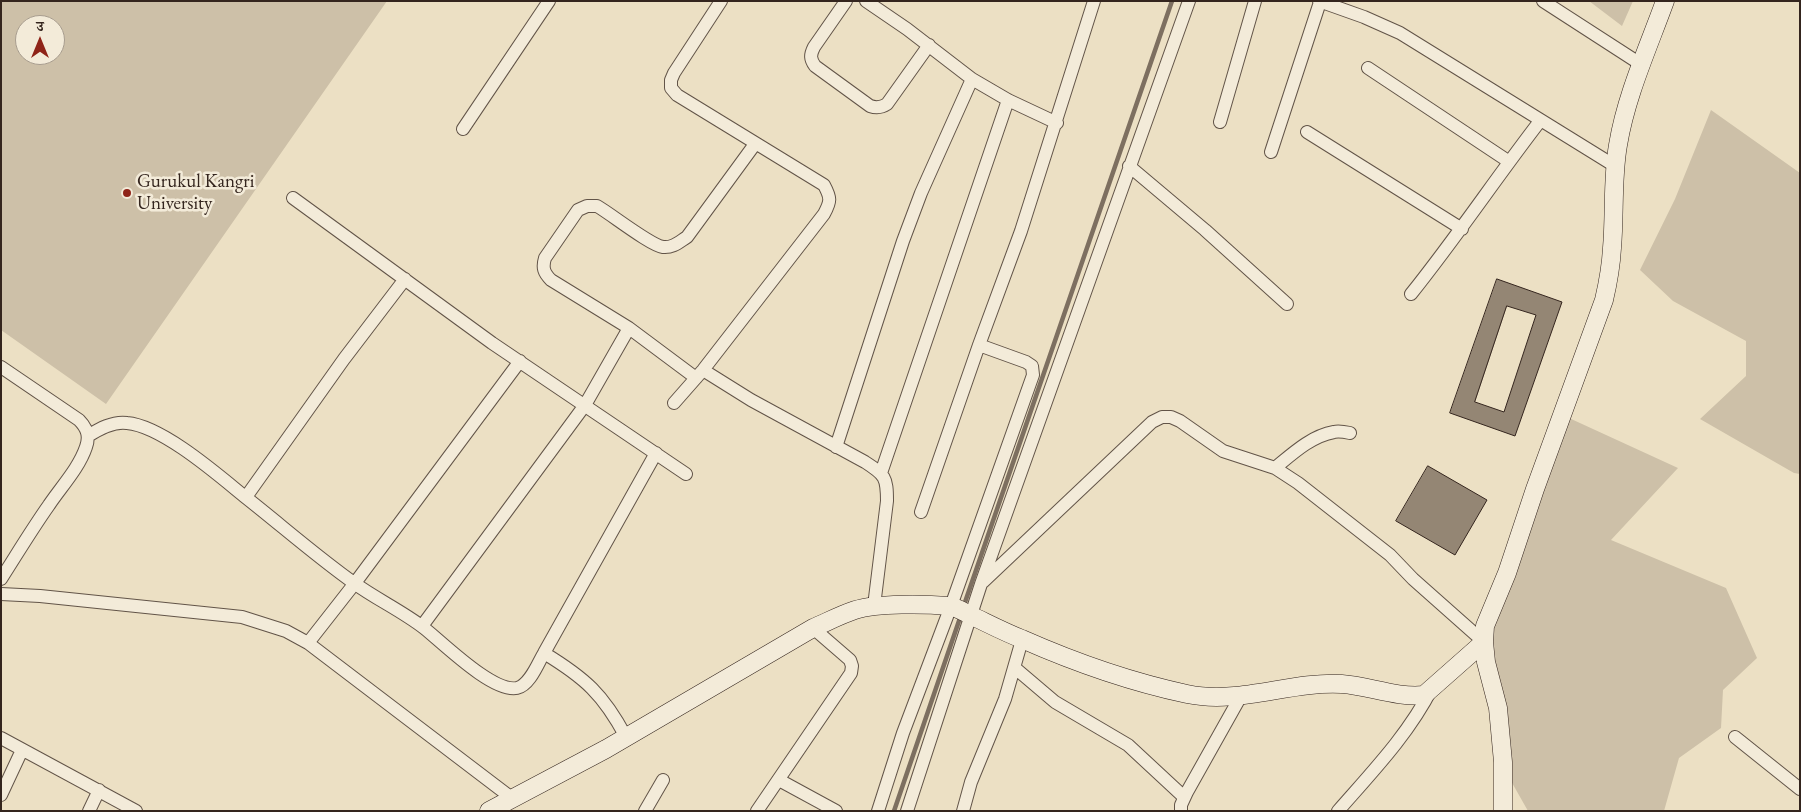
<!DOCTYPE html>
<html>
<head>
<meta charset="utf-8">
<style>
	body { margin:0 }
	#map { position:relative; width:1801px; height:812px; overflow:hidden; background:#ece0c4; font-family:"EB Garamond","Noto Serif Devanagari",serif }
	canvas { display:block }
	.frame { position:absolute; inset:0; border:2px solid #34251e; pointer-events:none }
	.north { position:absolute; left:15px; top:15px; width:50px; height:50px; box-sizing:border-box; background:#f3ebd9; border:1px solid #a79c8e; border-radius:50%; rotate:0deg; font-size:14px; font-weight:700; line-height:20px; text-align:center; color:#34251e }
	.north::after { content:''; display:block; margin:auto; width:18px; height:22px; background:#8f2418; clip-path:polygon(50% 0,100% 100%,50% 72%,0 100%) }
</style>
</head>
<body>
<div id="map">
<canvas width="1801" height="812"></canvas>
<div class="frame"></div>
<div class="north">उ</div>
</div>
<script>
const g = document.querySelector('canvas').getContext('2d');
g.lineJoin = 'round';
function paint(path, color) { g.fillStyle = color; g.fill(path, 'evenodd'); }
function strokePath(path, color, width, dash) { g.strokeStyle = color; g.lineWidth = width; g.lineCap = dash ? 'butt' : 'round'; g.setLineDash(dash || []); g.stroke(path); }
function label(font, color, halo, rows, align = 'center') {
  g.font = font + ' "EB Garamond",serif'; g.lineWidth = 5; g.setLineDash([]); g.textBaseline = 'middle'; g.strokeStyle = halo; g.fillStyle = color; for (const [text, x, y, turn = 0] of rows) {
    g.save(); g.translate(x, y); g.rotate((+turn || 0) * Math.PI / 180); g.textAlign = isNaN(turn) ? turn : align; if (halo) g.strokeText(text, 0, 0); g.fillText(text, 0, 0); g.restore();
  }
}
const green = new Path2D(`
	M1 1H387L106 404 1 330ZM25 25H55V55H25Z
	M1589 1H1633L1622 26Z
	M1711 110 1800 173V474L1794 473 1700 419 1746 376V341L1673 301 1640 270 1675 199Z
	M1569 418 1678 468 1611 540 1726 588 1757 658 1723 690 1721 728 1679 758 1664 811H1528L1511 781 1503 707 1491 637 1518 555Z`);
const stream = new Path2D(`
	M963 608 1172 1
	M894 811 961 615`);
const building = new Path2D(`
	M1497 279 1562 302 1515 436 1450 413ZM1507 306 1536 315 1504 412 1475 402Z
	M1428 466 1487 500 1455 555 1396 521Z`);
const street = new Path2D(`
	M846 1 814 47C810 55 810 59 815 66L870 106C876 108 881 108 887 104L929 45
	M866 1 907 29 972 79 1008 100 1057 123
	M1319 1 1364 17 1400 33 1615 166
	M1543 1 1642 65
	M1368 68 1508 161
	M1220 122 1255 1
	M463 129 549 1
	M1307 132 1462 229
	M1271 152 1320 2
	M1129 166 1205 230 1287 304
	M293 198 492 343 686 474
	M1411 294C1456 238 1496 178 1540 121
	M1 367 79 420C87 428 90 436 86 447 79 468 61 487 49 505 32 529 17 554 1 579
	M703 370 751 400 865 462C885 475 887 477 887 501L874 606
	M696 378 629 328 551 280C544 273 542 268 545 258L578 210 587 206H597C611 214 650 245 663 247 673 248 679 242 687 237L755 144
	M674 403 703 370 824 214C831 201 831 198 824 185L677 95 671 88V80L674 73 721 1
	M88 436C99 429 113 421 127 423 162 426 217 474 244 496 281 525 316 556 354 583 376 599 402 611 424 628 443 643 493 693 517 688 530 685 538 663 544 653L656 453
	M836 447 903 241 921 193 972 79
	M1275 468C1292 454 1311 436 1334 432 1338 431 1345 432 1350 433
	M881 473 1008 100
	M246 497 344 359 405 279
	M921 512 979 345 1021 231 1094 1
	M983 582 1152 422 1162 417H1171L1180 421 1223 451 1275 468 1298 483 1390 555 1413 579 1484 642
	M1 594 40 596 242 617 286 631 308 643 513 799
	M422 626 585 405 629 328
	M308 643 355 583 520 361
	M544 653C585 678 603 694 626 737
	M1015 668 1055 702 1128 745 1184 797
	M1735 737 1800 789
	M1 738 136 811
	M779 780 836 811
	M1 795 22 750
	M89 811 99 790
	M645 811 663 780
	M757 811 851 673 852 666 850 660 813 628
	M878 811 903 733 951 606 1033 375 1032 366 1026 362 979 345
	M907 811 981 584 1189 1
	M963 811 971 782 1005 699 1022 640
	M1181 811V805L1187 792 1242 694
	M1338 811C1372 772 1408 735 1432 688`);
const secondary = new Path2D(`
	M489 811 606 749 813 628C827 622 840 615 855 610 877 603 926 604 949 606 956 607 964 612 970 615 987 623 1004 632 1022 639 1074 662 1131 682 1187 694 1239 705 1290 681 1342 684 1369 686 1397 698 1424 695L1484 642
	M1503 811V762L1498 708 1486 662 1484 642 1485 626 1507 573 1535 489 1604 300C1608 283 1611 266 1612 248 1615 214 1612 179 1618 145 1626 96 1648 48 1665 1`);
const markers = [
	[127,193,5,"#8f2418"]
];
const poiNames = [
	["Gurukul Kangri",137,182],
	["University",137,204]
];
paint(green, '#cdc0a8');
strokePath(stream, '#7d6f60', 4.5);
paint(building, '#948674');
strokePath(building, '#34251e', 1);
strokePath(street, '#625448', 14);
strokePath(secondary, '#34251e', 19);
strokePath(street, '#f3ebd9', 12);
strokePath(secondary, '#f3ebd9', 18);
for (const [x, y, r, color] of markers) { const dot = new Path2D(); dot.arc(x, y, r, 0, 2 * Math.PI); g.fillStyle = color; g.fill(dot); strokePath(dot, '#f3ebd9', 2); }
label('19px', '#34251e', '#f3ebd9', poiNames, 'left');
</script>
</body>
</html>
